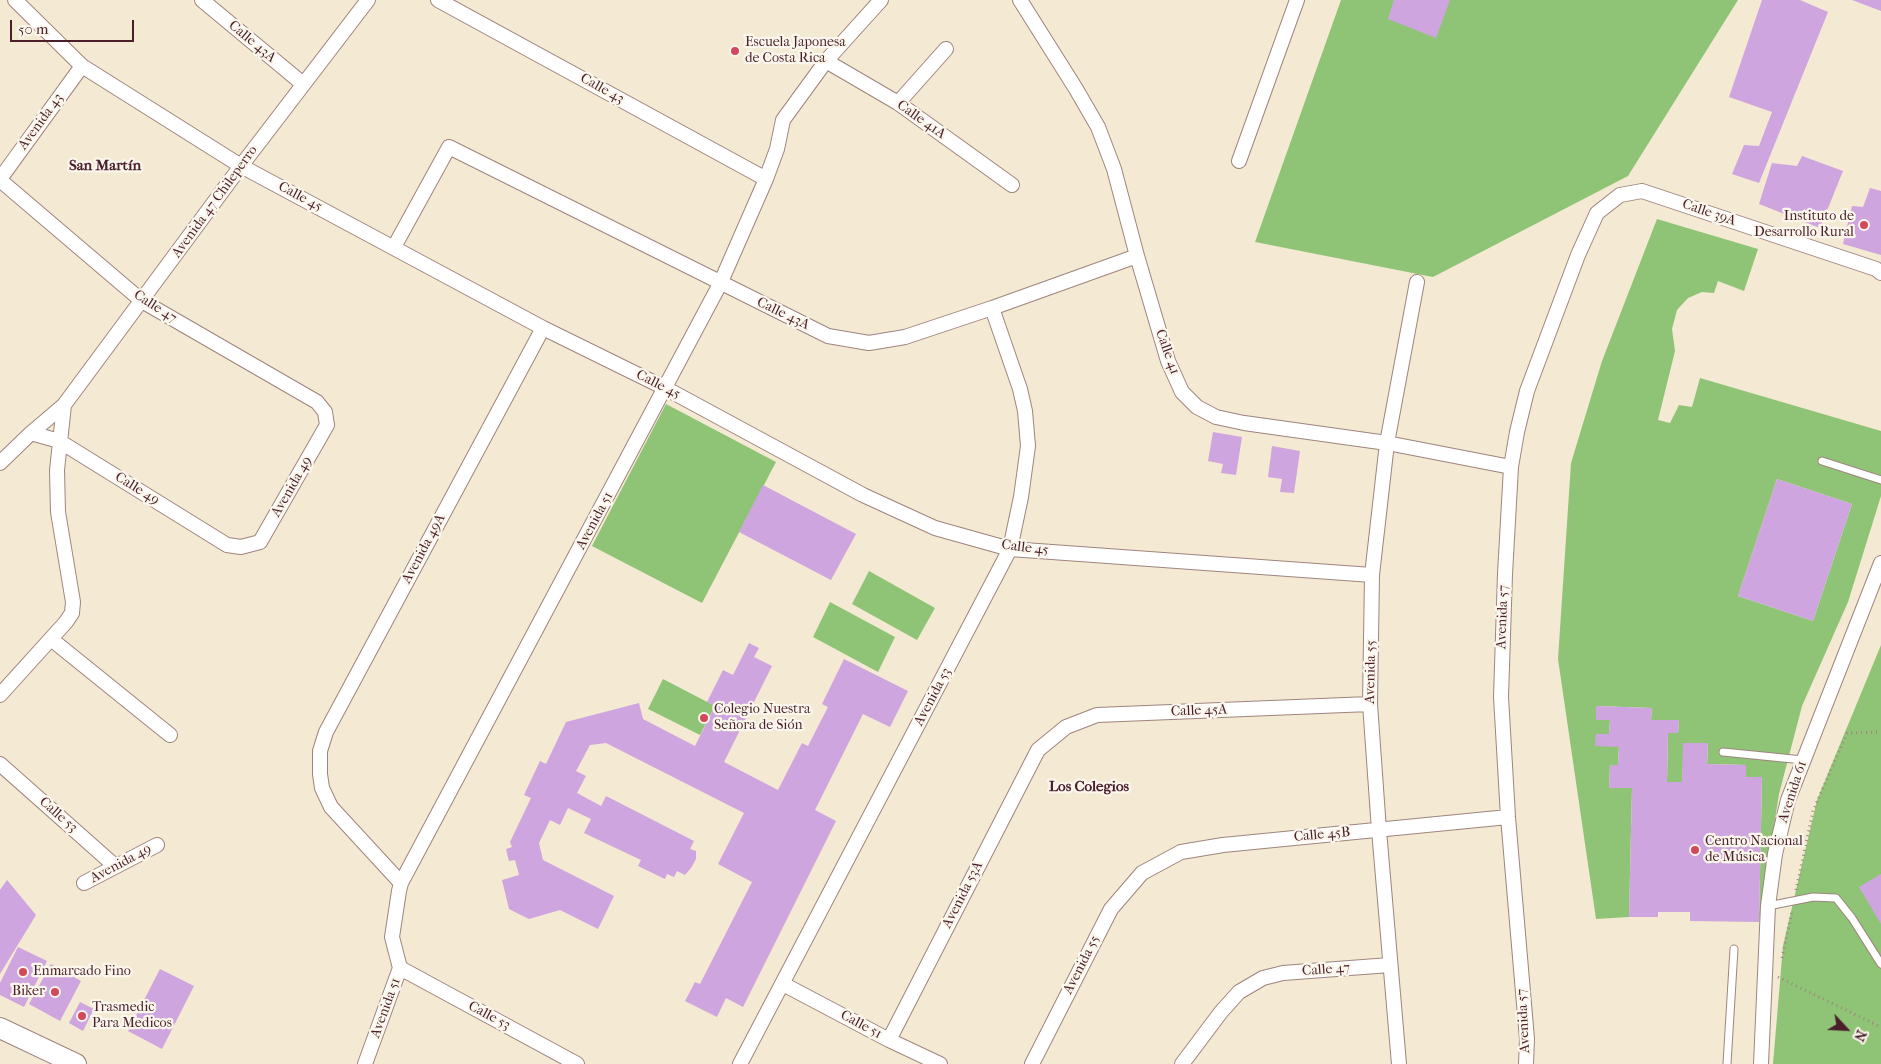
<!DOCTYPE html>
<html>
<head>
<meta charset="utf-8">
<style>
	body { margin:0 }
	#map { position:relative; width:1881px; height:1064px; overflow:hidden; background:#f4e9d2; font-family:"IM FELL French Canon",serif }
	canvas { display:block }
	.north { position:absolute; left:1821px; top:1004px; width:50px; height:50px; -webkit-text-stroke:4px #fbf7ec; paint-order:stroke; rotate:115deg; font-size:14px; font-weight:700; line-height:20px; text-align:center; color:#4a1f2b }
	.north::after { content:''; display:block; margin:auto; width:18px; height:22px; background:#4a1f2b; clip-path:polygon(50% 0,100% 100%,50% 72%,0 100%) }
	.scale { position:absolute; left:10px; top:20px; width:124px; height:22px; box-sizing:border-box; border:2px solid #4a1f2b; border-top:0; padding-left:6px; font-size:15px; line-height:18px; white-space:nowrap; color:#4a1f2b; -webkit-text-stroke:4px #fbf7ec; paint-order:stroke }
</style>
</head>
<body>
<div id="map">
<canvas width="1881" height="1064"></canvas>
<div class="north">N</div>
<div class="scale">50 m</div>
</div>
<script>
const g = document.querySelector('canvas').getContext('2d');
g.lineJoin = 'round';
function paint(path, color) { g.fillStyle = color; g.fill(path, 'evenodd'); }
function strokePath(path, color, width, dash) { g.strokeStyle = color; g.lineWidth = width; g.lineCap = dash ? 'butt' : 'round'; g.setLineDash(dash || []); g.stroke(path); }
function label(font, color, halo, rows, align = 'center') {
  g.font = font + ' "IM FELL French Canon",serif'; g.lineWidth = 4.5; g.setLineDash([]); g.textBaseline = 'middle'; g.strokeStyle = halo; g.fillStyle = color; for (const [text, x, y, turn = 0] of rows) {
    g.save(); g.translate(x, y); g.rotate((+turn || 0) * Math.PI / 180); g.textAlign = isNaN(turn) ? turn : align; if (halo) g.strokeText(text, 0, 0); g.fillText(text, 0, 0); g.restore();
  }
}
const green = new Path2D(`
	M1341 0H1738L1628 176 1433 277 1255 242Z
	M1657 219 1758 249 1744 291 1718 281 1714 293 1702 292 1688 298 1677 310 1672 329 1675 351 1658 420 1670 423 1679 405 1692 407 1700 378 1881 431V496L1848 602 1802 706 1779 794 1759 922 1762 777H1746V765L1707 764 1708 743H1684L1682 782H1667L1668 733H1678L1679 720H1651L1652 708 1597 706 1596 720H1610L1609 734 1619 747 1618 765H1610L1609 788H1632L1629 917 1596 919 1558 659 1571 463 1602 361ZM1777 479 1852 504 1813 621 1738 596Z
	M666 404 776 462 702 603 592 546Z
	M869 571 935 608 917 640 852 604Z
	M830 602 895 637 878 672 813 637Z
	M1881 645V1064H1773L1783 946 1817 800Z
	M663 679 715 706 700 735 648 709Z`);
const building = new Path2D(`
	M1394 0H1450L1436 38 1388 19Z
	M1762 0H1800L1828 12 1759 183 1732 174 1744 145 1759 146 1772 112 1729 97Z
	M1852 0H1881V11Z
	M1802 156 1843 171 1820 228 1759 204 1772 163 1797 166Z
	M1870 188 1881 191V255L1843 244 1852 206 1863 207Z
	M1213 432 1242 437 1236 475 1221 473 1223 464 1208 461Z
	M1272 446 1300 451 1294 493 1280 492 1282 479 1268 477Z
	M1777 479 1852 504 1813 621 1738 596Z
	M763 485 856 534 831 580 739 532Z
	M749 643 759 648 754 657 772 666 724 762 778 790 802 743 808 746 828 707 822 704 844 659 908 691 890 727 863 714 815 810 836 821 743 1007 726 998 717 1017 685 1001 695 982 700 984 752 882 718 864 744 813 606 743 590 745 576 771 586 776 577 793 601 806 606 796 694 841 690 849 696 851V859L691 868 685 875 677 871 674 877 667 874 665 879 638 866 641 860 584 833 591 819 568 808 560 825 550 820 539 843 543 860 614 896 598 929 560 910 529 919 509 909 502 880 519 875 515 860 509 861 506 849 512 847 510 842 531 798 524 795 540 761 546 764 566 722 639 703 643 719 695 746 715 706 707 702 723 670 733 675Z
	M1596 706 1652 708 1651 720H1679L1678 733H1668L1667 782H1682L1683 743H1708L1707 764 1746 765V777H1762L1759 922 1690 921V912H1658V917H1629L1632 788H1609L1610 765H1618L1619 747 1595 746 1596 734H1609L1610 720H1596Z
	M1881 874V924L1859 887Z
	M7 880 36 915 0 974V890Z
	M18 947 47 961 24 1007 0 995V983Z
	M51 964 81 981 60 1021 29 1004Z
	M160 969 194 986 162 1049 128 1031Z
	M80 1002 94 1009 83 1031 69 1023Z`);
const path = new Path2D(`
	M1796 890 1813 811 1847 733 1881 732
	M1782 958 1792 911
	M1778 977 1881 1027`);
const lane = new Path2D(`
	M1822 461 1881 480
	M1723 752 1803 760
	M1768 906 1813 897 1836 898 1852 918 1881 964
	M1727 1064 1734 949`);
const street = new Path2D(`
	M15 0 82 66 241 166 543 328 665 388 863 495 935 528 1010 549 1372 575
	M202 0 303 84
	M438 0 766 179
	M1020 0 1076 89 1098 127 1114 169 1137 256 1168 361 1182 392 1197 407 1216 417 1244 423 1387 443 1511 467
	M826 61 898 103 1012 185
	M898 103 946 49
	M1239 161 1297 0
	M0 179 82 66
	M0 180 142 301 317 402 325 412 327 425 260 542 241 547 227 545 59 441 31 433
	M394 247 449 147 828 336 869 343 905 337 992 308 1137 256
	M0 463 31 433 64 405 241 166 368 0
	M51 639 170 735
	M0 695 66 622 72 613 73 602 58 512 57 470 64 405
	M0 764 115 866
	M84 883 157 845
	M401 883 331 807 322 788 320 774V751L326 732 543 328
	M400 968 577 1064
	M783 984 889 1040 940 1064
	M889 1040 1038 750 1066 727 1097 715 1370 704
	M365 1064 400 968 392 937 399 891 401 883 720 284 766 179 777 149 783 120 826 61 881 0
	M740 1064 1010 549 1021 497 1028 446 1025 411 1020 389 992 308
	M1032 1064 1111 909 1142 873 1181 852 1223 845 1508 817
	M1182 1064 1221 1012 1239 992 1263 978 1283 973 1390 965
	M1399 1064 1379 830 1370 704 1372 575 1387 443 1417 282
	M1526 1064 1527 1039 1508 817 1501 697 1505 574 1511 467 1517 432 1527 391 1578 255 1597 213 1620 195 1642 191 1876 269 1881 273
	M1761 1064 1768 906 1775 854 1788 800 1881 563`);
const secondary = new Path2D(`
	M0 1028 76 1064`);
const markers = [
	[735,51,5,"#d1495b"],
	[1864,225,5,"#d1495b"],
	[704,718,5,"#d1495b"],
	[1695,850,5,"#d1495b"],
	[23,972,5,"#d1495b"],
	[55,992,5,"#d1495b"],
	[82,1016,5,"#d1495b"]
];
const streetNames = [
	["Calle 43A",252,42,40],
	["Calle 43",602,89,29],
	["Calle 41A",921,120,35],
	["Avenida 43",41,122,-54],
	["Calle 45",300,197,28],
	["Avenida 47 Chileperro",215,202,-54],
	["Calle 39A",1709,213,19],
	["Calle 47",155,307,33],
	["Calle 43A",783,314,26],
	["Calle 41",1167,352,70],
	["Calle 45",658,385,27],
	["Avenida 49",292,487,-60],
	["Calle 49",137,489,32],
	["Avenida 51",595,521,-62],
	["Calle 45",1025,548,7],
	["Avenida 49A",424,549,-62],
	["Avenida 57",1503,617,-88],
	["Avenida 55",1371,672,-89],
	["Avenida 53",933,697,-62],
	["Calle 45A",1199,711,-2],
	["Avenida 61",1793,792,-72],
	["Calle 53",58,815,41],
	["Calle 45B",1322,835,-5],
	["Avenida 49",121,864,-28],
	["Avenida 53A",963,895,-63],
	["Avenida 55",1082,965,-63],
	["Calle 47",1326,970,-4],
	["Avenida 51",386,1008,-70],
	["Calle 53",489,1016,28],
	["Avenida 57",1524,1021,-93],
	["Calle 51",861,1025,28]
];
const poiNames = [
	["Escuela Japonesa",745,43],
	["de Costa Rica",745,59],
	["Instituto de",1854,217,"right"],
	["Desarrollo Rural",1854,233,"right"],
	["Colegio Nuestra",714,710],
	["Señora de Sión",714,726],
	["Centro Nacional",1705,842],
	["de Música",1705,858],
	["Enmarcado Fino",33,972],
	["Biker",45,992,"right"],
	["Trasmedic",92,1008],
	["Para Medicos",92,1024]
];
const neighbourhoodNames = [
	["San Martín",105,166],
	["Los Colegios",1089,787]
];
paint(green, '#8fc476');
paint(building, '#cea5df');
strokePath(lane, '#9f847e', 9);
strokePath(street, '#9f847e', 16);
strokePath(secondary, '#9f847e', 22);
strokePath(path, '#9f847e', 3, [1, 4]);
strokePath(lane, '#fff', 7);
strokePath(street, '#fff', 14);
strokePath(secondary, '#fff', 20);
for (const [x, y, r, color] of markers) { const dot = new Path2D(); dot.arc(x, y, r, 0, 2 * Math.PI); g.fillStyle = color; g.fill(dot); strokePath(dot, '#fbf7ec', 2); }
label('14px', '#4a1f2b', '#fbf7ec', streetNames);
label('14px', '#4a1f2b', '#fbf7ec', poiNames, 'left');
label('bold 15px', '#4a1f2b', '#fbf7ec', neighbourhoodNames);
</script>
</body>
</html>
